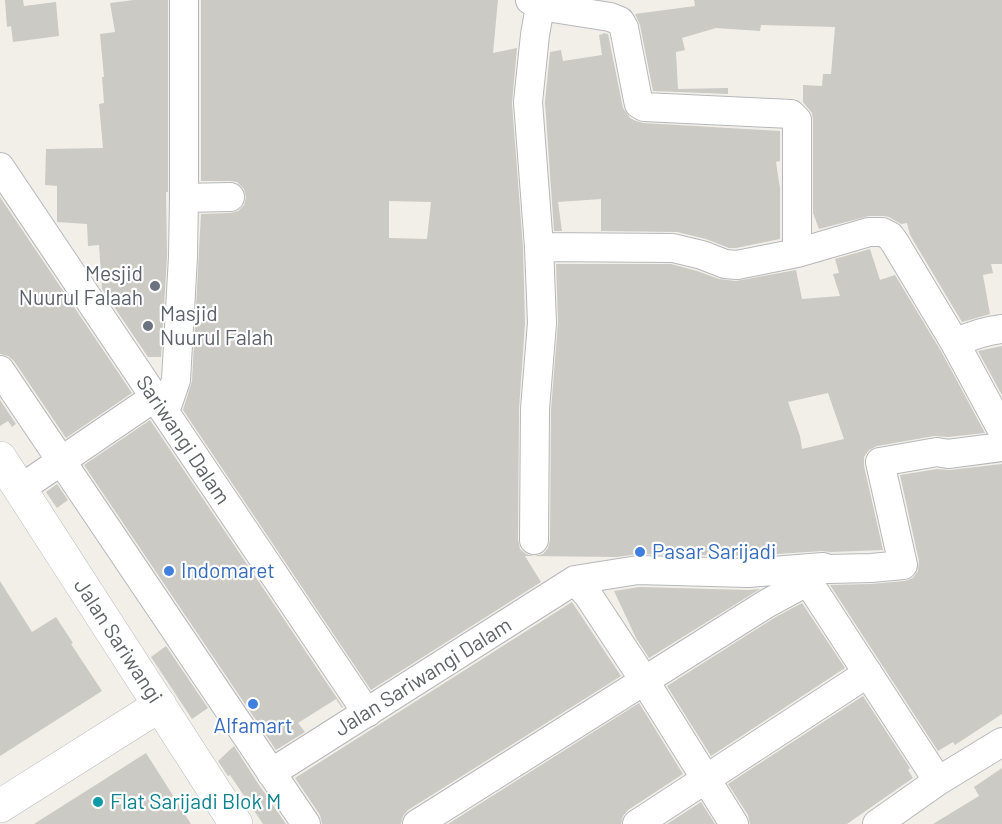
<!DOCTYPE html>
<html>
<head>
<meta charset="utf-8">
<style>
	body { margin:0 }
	canvas { display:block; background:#f1efe8 }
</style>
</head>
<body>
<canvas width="1002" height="824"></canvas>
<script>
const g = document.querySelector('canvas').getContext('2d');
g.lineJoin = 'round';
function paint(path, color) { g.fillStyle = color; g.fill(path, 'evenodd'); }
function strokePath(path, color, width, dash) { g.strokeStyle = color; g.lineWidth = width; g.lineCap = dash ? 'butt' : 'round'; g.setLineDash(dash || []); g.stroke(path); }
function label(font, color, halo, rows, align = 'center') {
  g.font = font + ' Barlow,sans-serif'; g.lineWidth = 4.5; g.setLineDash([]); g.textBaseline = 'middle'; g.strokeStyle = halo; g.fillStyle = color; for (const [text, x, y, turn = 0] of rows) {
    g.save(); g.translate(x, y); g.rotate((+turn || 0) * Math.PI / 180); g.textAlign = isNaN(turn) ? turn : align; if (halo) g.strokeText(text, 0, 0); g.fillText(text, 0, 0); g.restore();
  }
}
const building = new Path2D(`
	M5 0H23L24 6 56 2 59 36 13 42 11 26 7 27Z
	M134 0H168V192H166L167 256 161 357H148L102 289 99 245 88 246 87 224 57 222V186L45 185 46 149 103 148 99 104 104 103 102 77H104L100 34 115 32 110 3Z
	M201 0H498L493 53 517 48 512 103 523 248 525 323 519 409 518 540 520 549 526 554 534 556 543 554 548 548 550 540 551 410 558 322 556 264H671L697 271 719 279 736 281 796 270 802 299 840 296 833 274 839 273 835 259 870 249 880 280 895 275 941 351 985 433 948 437 934 436 877 446 869 450 864 457V466L883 550 831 552 822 551 748 556 638 554 617 557 525 556 541 582 371 690 183 410 192 381 201 214 230 213 238 211 244 205 246 197 244 189 237 182 230 181H201ZM389 201 431 202 427 239 389 238ZM828 393 844 439 802 449 800 436 788 402Z
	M694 0H1002V264H991L993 273 983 275 990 314 962 322 910 235 907 223 901 224 889 217 883 216H869L819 229 813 213V120L812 113 803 102V85L822 86 823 74H831L835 27 761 25 760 31 716 28 682 38 685 50 676 52 678 89 728 88V94L653 91 640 25 635 14 695 6Z
	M603 33 608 34 623 108 630 118 636 121 643 123 780 131V161L776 162 780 188V239L736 248H729L706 239 677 232 601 231V199L558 202 562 231H554L545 102 550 52 561 50 563 61 602 55 599 35 603 34Z
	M0 197 132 393 66 438 14 361 8 356 0 354Z
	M1002 346V395L978 351Z
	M0 400 16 424 12 427 8 421 0 426Z
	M150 420 343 707 342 708 336 699 298 723 305 732 276 750 84 465Z
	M1002 464V714L955 745 953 742 938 751 830 585 871 584 905 581 913 578 918 571 919 561 900 475 937 469 950 470Z
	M57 484 68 500 57 508 46 492Z
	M0 581 32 632 56 617 73 643 71 644 102 691 0 756Z
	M639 587 748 590 760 589 649 658 636 638 614 591Z
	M572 602 621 676 408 810 403 816 401 824H322L320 815 295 778Z
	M802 603 845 668 711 756 667 686 774 618Z
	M166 646 208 708 192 719 151 657Z
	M863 696 910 768 908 770 913 778 847 824H750L748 815 728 784Z
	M639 703 683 774 628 810 623 816 621 824H448Z
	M234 746 257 782 286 824H263L230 775 228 776 218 761Z
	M146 753 191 824H34Z
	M1002 768V824H933L979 796 974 787Z
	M701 802 715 824H667Z`);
const street = new Path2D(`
	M184 0V198
	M530 0 540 6 610 17 620 21 624 28 638 100 639 104 644 107 791 114 797 120V253
	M0 167 367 713
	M539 247 673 248 702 255 725 264 737 265 797 253 869 232H882L890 236 895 243 955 343 1002 430
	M955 343C970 336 985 331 1002 329
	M0 370 306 824
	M165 412 176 380 183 257 184 198 230 197
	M20 489 155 397
	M534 540 535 409 542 323 539 247 528 102 535 35 540 6
	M575 580 588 595 644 680 734 824
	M271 773 575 580 638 570 748 573 823 567 828 569 871 568 903 565 880 462 937 452 948 454 1002 447
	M417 824 766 604 801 585 809 583 938 781
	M637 824 868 673
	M877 824 938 781 1002 742`);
const secondary = new Path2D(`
	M0 458 236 824
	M0 806 160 705`);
const markers = [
	[155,286,6,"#6b7280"],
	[148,326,6,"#6b7280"],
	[640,552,6,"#3f7fe0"],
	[169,571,6,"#3f7fe0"],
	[253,704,6,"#3f7fe0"],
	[98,802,6,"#0f9aa8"]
];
const worshipNames = [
	["Mesjid",143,274],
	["Nuurul Falaah",143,298],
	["Masjid",160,314,"left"],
	["Nuurul Falah",160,338,"left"]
];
const streetNames = [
	["Sariwangi Dalam",183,440,56],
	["Jalan Sariwangi",118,641,57],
	["Jalan Sariwangi Dalam",423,677,-32]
];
const shopNames = [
	["Pasar Sarijadi",652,552],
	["Indomaret",181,571],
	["Alfamart",253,726,"center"]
];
const cultureNames = [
	["Flat Sarijadi Blok M",110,802]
];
paint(building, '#cccac5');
strokePath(street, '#b5b8bc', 30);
strokePath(secondary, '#b6babf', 34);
strokePath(street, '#fff', 28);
strokePath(secondary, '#fff', 33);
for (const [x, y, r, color] of markers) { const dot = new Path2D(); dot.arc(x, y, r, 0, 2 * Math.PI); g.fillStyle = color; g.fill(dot); strokePath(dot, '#fff', 2); }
label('21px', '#5b616d', '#fff', worshipNames, 'right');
label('21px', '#5f6368', '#fff', streetNames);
label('21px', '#366cbe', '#fff', shopNames, 'left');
label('21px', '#0d838f', '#fff', cultureNames, 'left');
</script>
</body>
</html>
